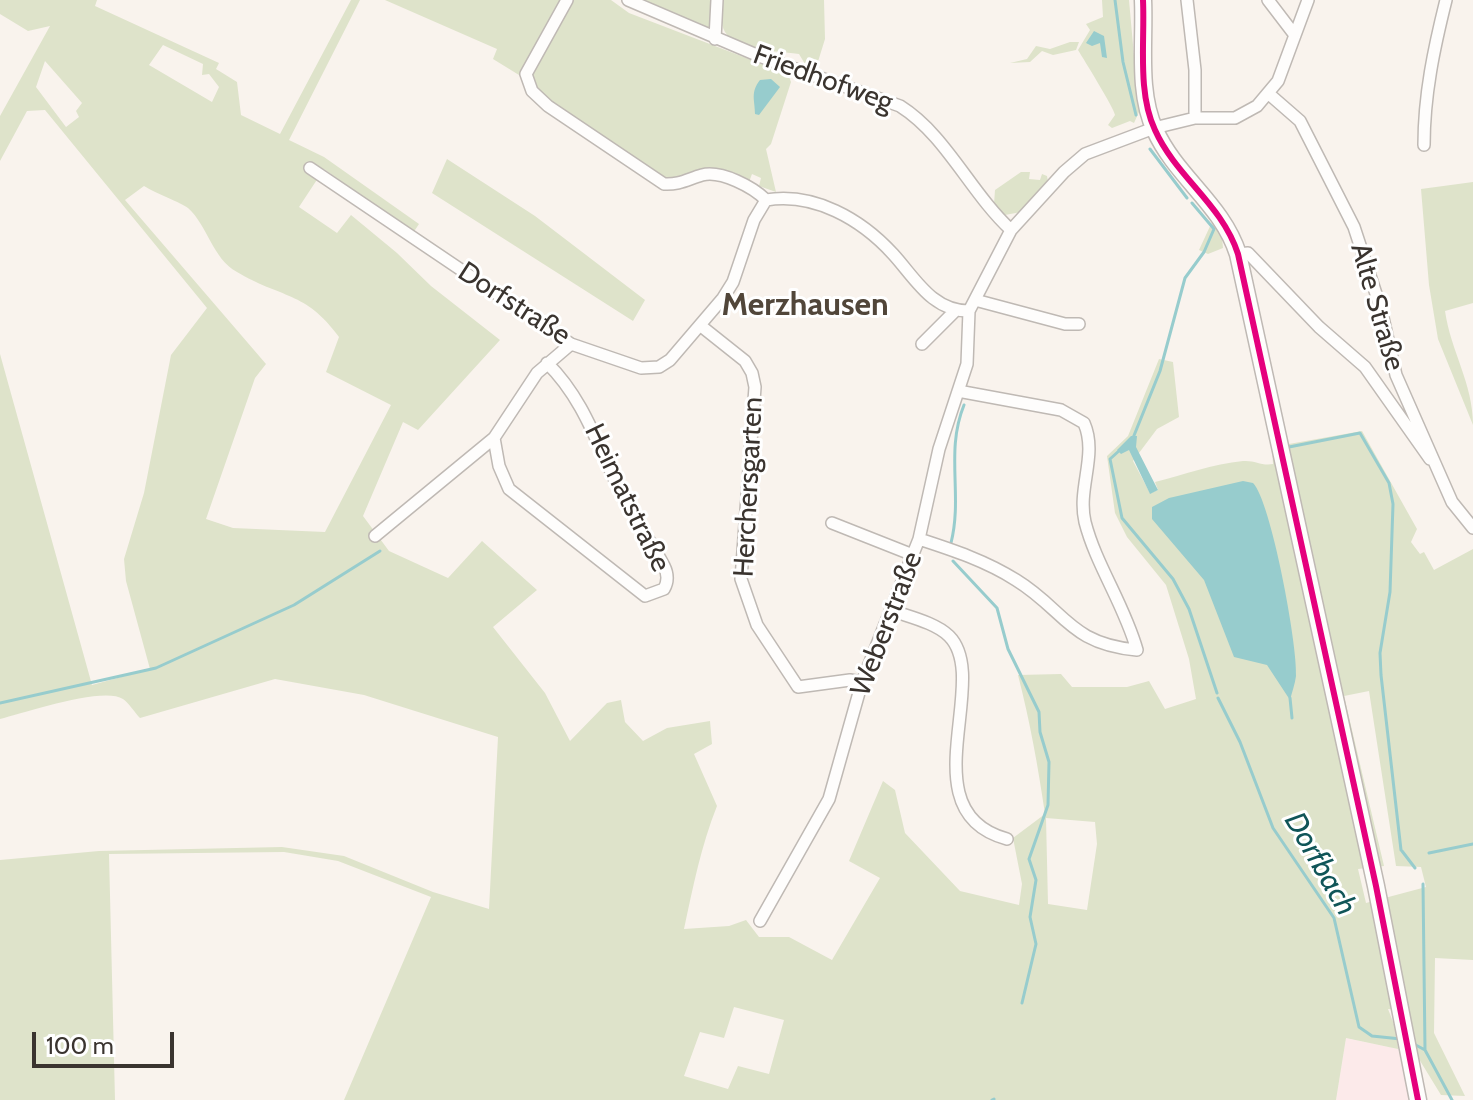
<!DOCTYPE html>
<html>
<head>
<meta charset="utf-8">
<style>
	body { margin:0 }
	#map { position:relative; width:1473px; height:1100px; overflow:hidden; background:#f9f3ed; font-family:Cabin,sans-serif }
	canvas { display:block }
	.scale { position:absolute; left:32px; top:1032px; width:142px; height:36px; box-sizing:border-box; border:4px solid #3a342f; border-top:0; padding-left:10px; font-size:24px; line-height:28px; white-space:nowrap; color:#3a342f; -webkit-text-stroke:6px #fff; paint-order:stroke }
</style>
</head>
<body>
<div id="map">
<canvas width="1473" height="1100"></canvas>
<div class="scale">100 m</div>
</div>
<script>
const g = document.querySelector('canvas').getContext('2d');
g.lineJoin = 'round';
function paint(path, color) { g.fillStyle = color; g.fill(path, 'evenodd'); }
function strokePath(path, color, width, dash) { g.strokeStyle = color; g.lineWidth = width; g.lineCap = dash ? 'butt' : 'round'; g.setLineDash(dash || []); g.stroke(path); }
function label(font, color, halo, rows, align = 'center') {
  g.font = font + ' Cabin,sans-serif'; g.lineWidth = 6; g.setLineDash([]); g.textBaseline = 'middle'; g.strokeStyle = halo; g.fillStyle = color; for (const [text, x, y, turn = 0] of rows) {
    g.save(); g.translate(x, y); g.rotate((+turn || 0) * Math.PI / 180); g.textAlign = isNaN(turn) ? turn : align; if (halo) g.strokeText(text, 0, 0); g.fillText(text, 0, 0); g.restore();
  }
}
const commercial = new Path2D(`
	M1346 1038 1398 1049 1413 1100H1336Z`);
const green = new Path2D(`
	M0 0H97L95 6 219 63 216 69 237 82 241 115 280 134 351 0H360L289 140 324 157 419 224 413 233 324 169 299 207 337 233 351 215 397 253 431 286 500 340 418 430 403 422 363 516 389 551 448 578 482 541 537 590 493 627 545 693 570 741 607 703 621 700 625 722 643 741 667 728 710 721 712 744 694 754 717 806C701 846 693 887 684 929L729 926 746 920 759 937H789L832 960 880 878 849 861 883 781 895 790 905 833 960 891 1019 905 1022 884 1013 838 1045 814C1038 766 1030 722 1018 675L1061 674 1072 687H1127L1149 681 1165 709 1196 699 1189 659 1166 585 1127 537 1115 513 1107 456 1128 436 1159 359 1173 362 1179 417 1157 429 1133 461 1150 493 1158 490 1155 482C1183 475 1213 464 1243 461 1255 460 1261 466 1273 464L1272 447 1362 431 1417 529 1411 542 1420 554 1424 552 1434 570 1473 549V960L1435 958 1434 1033 1465 1096 1441 1095 1411 1046 1407 1010 1388 1009 1397 1032 1398 1049 1346 1038 1336 1100H344L431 897 338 861 284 852 109 854 115 1100H0V860L99 851 282 847 344 856 433 892 489 909 498 737 364 695 275 679 140 718C135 713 129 703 123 699 103 686 24 713 0 719V354L92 685 150 669 126 581 124 559 144 493 171 355 207 308 45 110 27 111 0 161V116L50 26 28 31 0 14ZM163 45 203 64 202 75 209 74 219 87 212 102 149 65ZM45 61 82 103 76 111 79 117 66 127 36 87ZM144 186C155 193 182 203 188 208 208 226 212 258 237 272 280 298 306 291 339 337L326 372 391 405 325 532 233 528 206 519 255 378 266 364 125 200ZM1369 691 1396 866 1421 867 1426 887 1366 903 1358 869 1384 866 1344 696ZM1046 818 1095 822 1097 844 1087 910 1048 904ZM734 1007 784 1020 769 1074 738 1066 728 1089 684 1076 700 1032 724 1038Z
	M385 0H562L523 68 572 0H611L629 13 788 74 791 82 771 144 766 149 776 192 759 186 761 178 752 174 749 182 667 179 655 174 557 107 532 83 493 59 497 49Z
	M636 0H713L710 32Z
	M722 0H824L825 39 816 68 805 64 799 54C780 51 737 52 725 32 720 24 722 10 722 0Z
	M1102 0H1129L1139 112 1134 123 1130 121 1112 128 1108 125 1115 115C1114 108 1084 60 1078 50L1090 30 1086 24 1103 17Z
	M1070 42H1079L1076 50 1053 55 1042 51 1030 62 1010 63 1027 59 1036 46 1050 49Z
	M447 159 535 216 645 300 633 321 432 193Z
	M1021 172H1030L1029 179 1040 180 1042 174 1047 176 1048 182 1021 212 1005 215 994 204 995 190Z
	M1473 182V303L1445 311C1451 352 1473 383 1473 425L1438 339 1429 285 1421 189Z
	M1212 222 1222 237 1223 248 1208 254 1199 250Z`);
const water = new Path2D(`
	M1094 31 1104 36 1107 58 1102 57 1100 43 1092 46 1086 43Z
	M771 79 780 87 759 115 755 114C755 100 750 93 760 80Z
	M1131 436H1137L1136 447 1158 490 1150 494 1129 450 1121 454 1117 450Z
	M1243 481 1253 483C1271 501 1298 646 1296 676 1295 684 1292 692 1290 700L1267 665 1234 657 1204 580 1152 519V507L1169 498Z`);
const stream = new Path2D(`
	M1115 0 1123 62 1136 115
	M1150 149 1187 198
	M1133 438 1160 371 1185 278 1204 252 1214 229 1192 203
	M1289 447 1360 433 1389 483 1393 504 1390 592 1380 653 1381 675 1401 850
	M1120 450 1110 459 1122 518 1173 579 1189 609 1217 693
	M951 543C963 495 945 452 964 405
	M953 561 997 608 1008 649 1039 712 1040 732 1049 762 1048 805 1029 859 1036 880 1030 917 1036 944 1022 1003
	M1218 698 1240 742 1273 828 1334 918 1359 1027 1372 1036 1401 1039
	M1290 698 1292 718
	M0 703 156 668 294 605 380 551
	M1402 851 1415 868
	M1429 853 1473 844
	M1423 884 1425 1050
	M1412 1043 1425 1050 1452 1100
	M992 1100 994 1099`);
const minor = new Path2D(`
	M567 0 526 74 532 91 548 106 664 184C679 185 688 179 702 175 721 170 753 187 766 200
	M628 0 759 56 900 106C946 135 970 192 1011 230
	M1187 0 1195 70V118
	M1268 0 1294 34
	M715 39 717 0
	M1269 94 1300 121 1354 227 1381 309 1396 375 1452 502 1473 528
	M1424 145C1424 95 1434 48 1446 0
	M310 168 571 344 641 368 659 367 670 360 723 298 733 282 754 220 766 200C814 192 861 219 893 254 915 278 932 311 969 311
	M1238 254 1248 253 1319 327 1365 367 1430 459
	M975 300 1065 324H1079
	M969 311 1011 230 1064 172 1085 154 1154 128 1195 118H1235L1257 106 1278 81 1308 0
	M701 326 745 361 752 373 755 387 741 579 757 625 798 687 850 680 862 682
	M922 344 955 311
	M494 438 499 466 509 489 645 596 664 589C668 582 668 574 664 566 652 542 635 521 623 497 599 450 585 400 547 363
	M832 523 913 555
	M375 536 494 438 537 373 571 344
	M919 539C953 550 986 561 1016 580 1065 610 1069 644 1137 650 1124 604 1096 565 1085 522 1077 488 1098 455 1084 423L1061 410 958 391
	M893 611C910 617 936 623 949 636 993 680 907 812 1007 839
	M760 921 829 799 862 682 919 539 939 449 967 364 969 311`);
const secondary = new Path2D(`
	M1143 0C1145 41 1137 92 1155 130 1176 177 1222 204 1238 254L1376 886 1418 1100`);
const bus1 = new Path2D(`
	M1143 0C1145 41 1137 92 1155 130 1176 177 1222 204 1238 254L1376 886 1418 1100`);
const streetNames = [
	["Friedhofweg",823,79,20],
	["Dorfstraße",514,304,33],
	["Alte Straße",1377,307,74],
	["Herchersgarten",749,487,-87],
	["Heimatstraße",627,498,64],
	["Weberstraße",887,624,-69]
];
const waterNames = [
	["Dorfbach",1320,864,60]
];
const quarterNames = [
	["Merzhausen",805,306]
];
paint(commercial, '#fceaea');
paint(green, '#dee3ca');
paint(water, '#97cccd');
strokePath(stream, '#97cccd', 3);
strokePath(minor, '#bfb9b4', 14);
strokePath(secondary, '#bfb9b4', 19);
strokePath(minor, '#fefdfc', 11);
strokePath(secondary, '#fefdfc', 16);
strokePath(bus1, '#e5007d', 6);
label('28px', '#3a342f', '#fff', streetNames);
label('italic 30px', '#105558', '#fff', waterNames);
label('bold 32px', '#51463a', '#fff', quarterNames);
</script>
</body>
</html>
